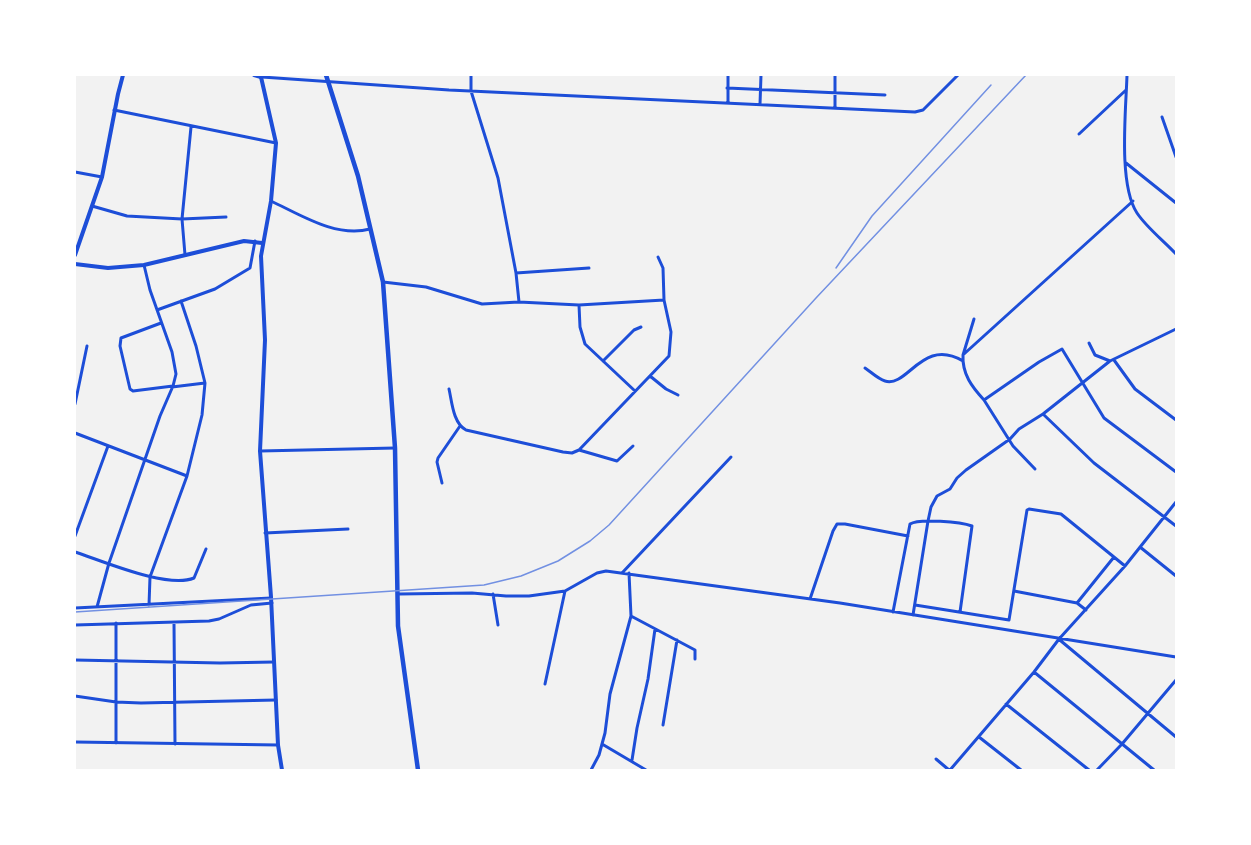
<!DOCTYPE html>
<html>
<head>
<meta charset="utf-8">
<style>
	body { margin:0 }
	#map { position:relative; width:1251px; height:845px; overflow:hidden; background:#f2f2f2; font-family:"Exo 2",sans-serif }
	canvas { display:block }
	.frame { position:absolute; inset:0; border:76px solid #fff; pointer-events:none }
</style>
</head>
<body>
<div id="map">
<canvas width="1251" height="845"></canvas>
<div class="frame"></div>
</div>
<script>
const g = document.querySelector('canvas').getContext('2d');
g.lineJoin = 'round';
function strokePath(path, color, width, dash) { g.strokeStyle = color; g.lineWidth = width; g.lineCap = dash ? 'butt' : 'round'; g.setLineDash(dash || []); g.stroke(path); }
const minor = new Path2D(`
	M471 75V91L498 178 516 273 589 268
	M728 75V102
	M1127 75C1126 110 1118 184 1137 213 1147 228 1164 241 1176 254
	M262 77 449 90 915 112 923 110 958 75
	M727 88 885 95
	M760 104 761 75
	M835 108V75
	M114 110 276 143
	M1162 117 1176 157
	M1079 134 1126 90
	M1126 163 1176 203
	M75 172 102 177
	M271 201C301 215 336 238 370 229
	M92 206 127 216 182 219 226 217
	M185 255 182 219 191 127
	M516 273 519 302
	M383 282 426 287 482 304 519 302 579 305 664 300
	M579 305 580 327 585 344 635 391
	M157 310 215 289 250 268 255 241
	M974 319 963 355C962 374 972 387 984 400L1039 362 1062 349 1104 418 1176 472
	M161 323 121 338 120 346 130 389 133 391 173 386
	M1089 343 1095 355 1110 361
	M964 354 1133 201
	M1114 360 1135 389 1176 420
	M603 361 634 330 641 327
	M865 368C871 372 878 379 885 381 908 388 922 337 963 361
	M650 376 666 389 678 395
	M172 387 205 383
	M449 389C452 402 453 423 466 430L563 452 572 453 579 450 669 356 671 332 664 300 663 268 658 257
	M984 400 1013 446 1035 469
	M75 404 87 346
	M1043 414 1094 463 1176 526
	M75 433 187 476
	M579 450 617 461 633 446
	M260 451 395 448
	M442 483 437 462 438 458 460 426
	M265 533 348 529
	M75 536 108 446
	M1140 547 1176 576
	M75 552C103 561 167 589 194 578L206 549
	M622 573 731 457
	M1014 591 1077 603 1114 557
	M399 594 472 593 506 596H529L565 591 597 573 606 571 840 603 1176 657
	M493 594 498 625
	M810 599 833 531 837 524H845L908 536
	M1077 603 1086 610
	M149 605 150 577 187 476 202 415 205 383 196 346 181 301
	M915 605 1009 620 1027 510 1029 509 1061 514 1125 566
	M97 607 109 563 160 416 173 386 176 374 172 352 150 290 144 265
	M75 608 271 598
	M893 612 910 524C919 518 961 522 972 526L960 612
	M913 615 928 521 931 507 937 496 950 489 957 478 966 470 1010 439 1019 429 1043 414 1110 361 1176 329
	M631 616 695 650V659
	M116 623V743
	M174 623 175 744
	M75 625 209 621 219 619 251 605 272 603
	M1061 641 1176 737
	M75 660 220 663 274 662
	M1034 672 1154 770
	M545 684 565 591
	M75 696 116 702 141 703 276 700
	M1006 704 1089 770
	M663 725 677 640
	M979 737 1021 770
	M75 742 278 745
	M602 744 646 770
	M936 759 949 770
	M632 760 637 728 648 679 655 629
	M591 770 599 755 605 733 610 694 631 616 629 573
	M950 770 1034 672 1059 639 1125 566 1176 502
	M1097 770 1122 744 1176 680`);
const tertiary = new Path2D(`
	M254 75 261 77 276 143 271 201 261 256 265 340 260 451 271 597 278 745 282 770
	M75 255 102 177 118 94 123 75
	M75 264 108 268 144 265 244 241 262 243`);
const secondary = new Path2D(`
	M326 75 358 176 383 282 395 448 398 626 418 770
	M261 77 262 75`);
const rail = new Path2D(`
	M836 268 872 216 991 85
	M75 612 484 585 521 576 558 561 590 541 609 525 816 298 1026 75`);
strokePath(minor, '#1d4ed8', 3);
strokePath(tertiary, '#1d4ed8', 4);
strokePath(secondary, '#1d4ed8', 4.5);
strokePath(rail, '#7290e2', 1.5);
</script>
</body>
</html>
